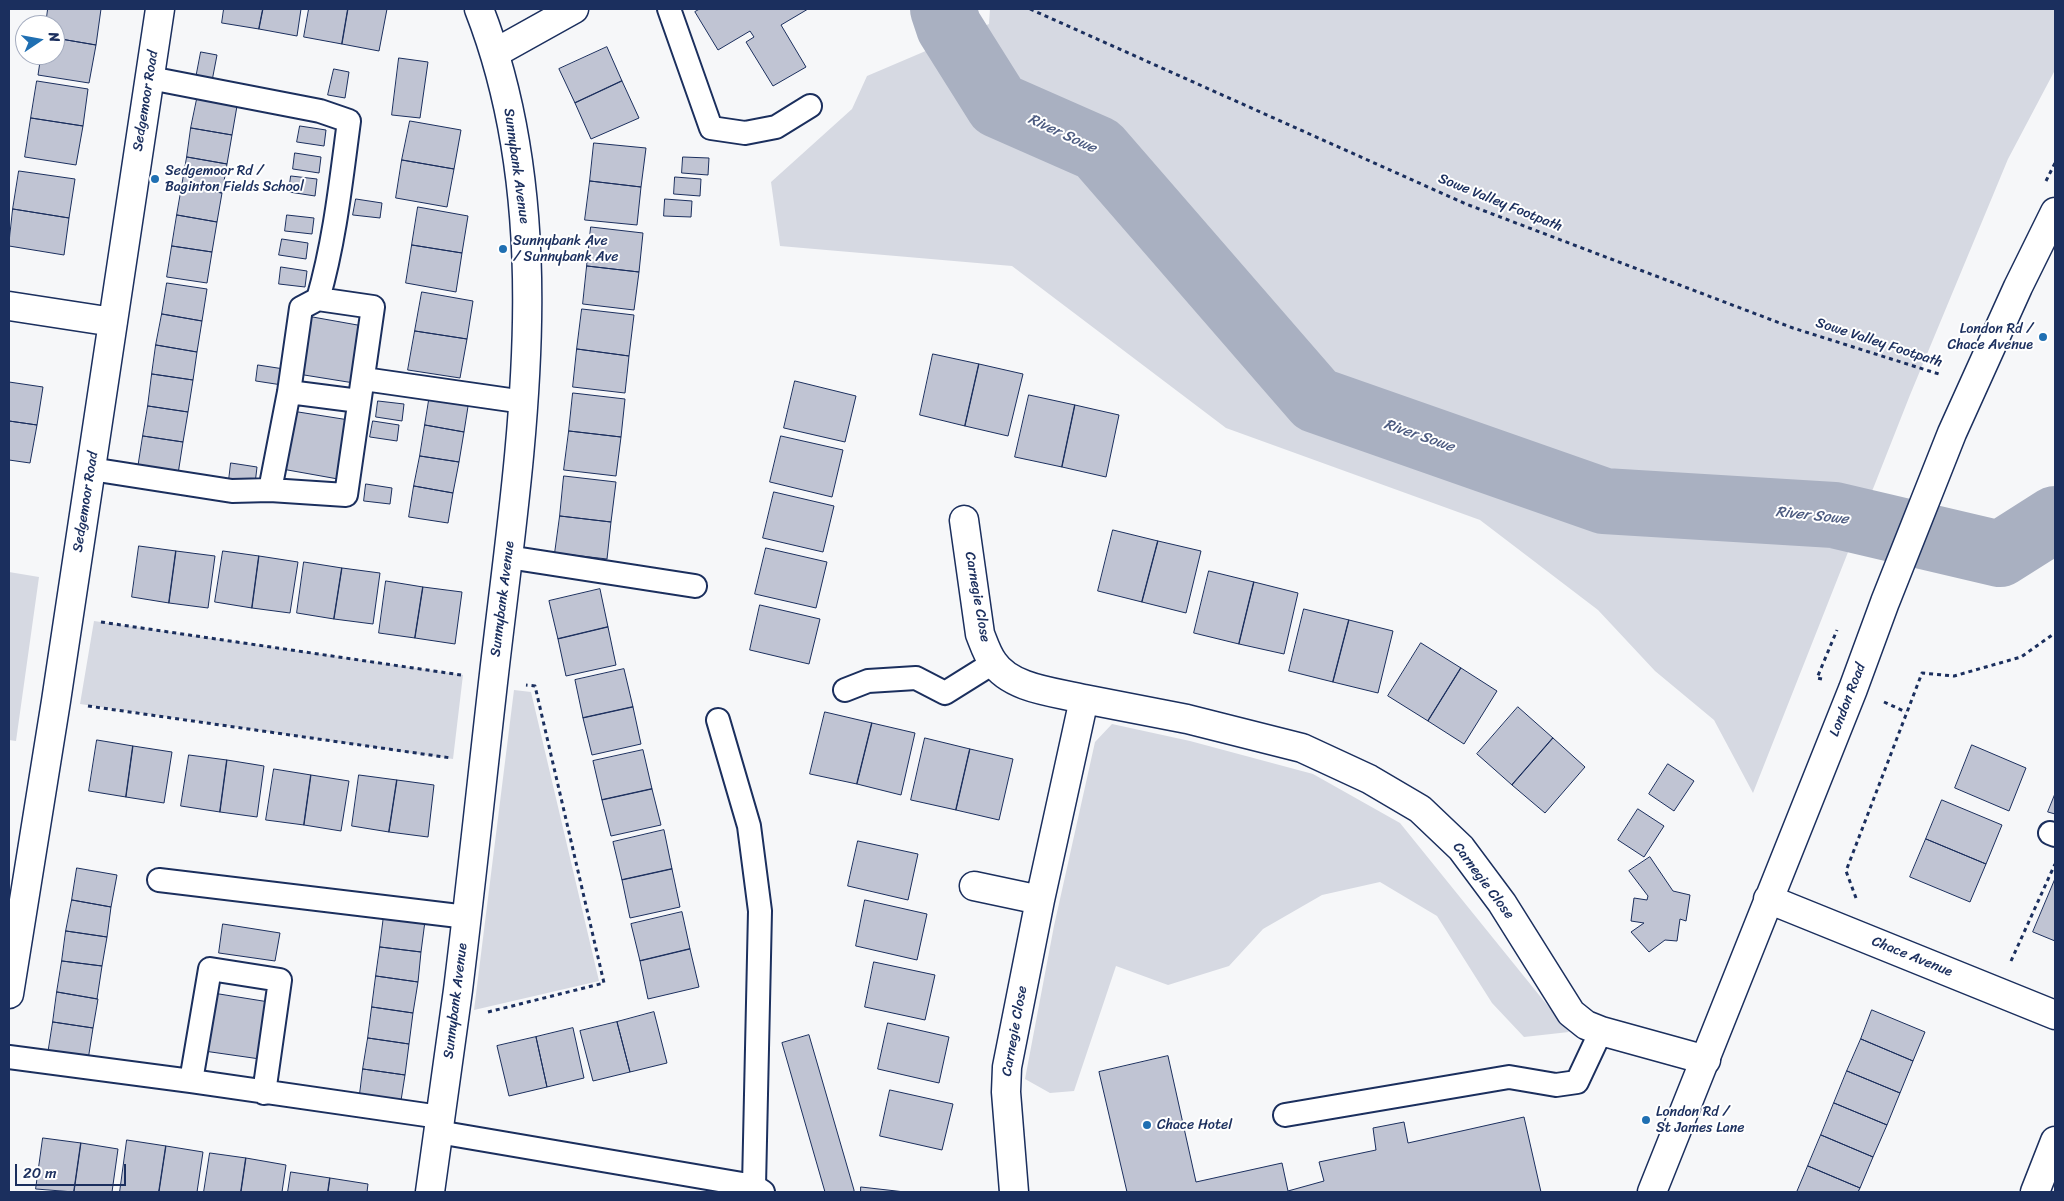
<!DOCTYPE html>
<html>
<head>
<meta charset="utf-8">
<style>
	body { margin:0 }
	#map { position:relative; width:2064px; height:1201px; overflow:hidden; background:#f6f7f9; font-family:Sriracha,sans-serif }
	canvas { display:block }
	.frame { position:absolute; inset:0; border:10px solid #1b2f5e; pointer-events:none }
	.north { position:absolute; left:15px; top:15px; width:50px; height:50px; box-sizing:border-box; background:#fff; border:1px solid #a4acbf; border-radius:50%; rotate:78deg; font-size:14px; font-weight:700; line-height:20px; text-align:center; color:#1b2f5e }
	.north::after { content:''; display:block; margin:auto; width:18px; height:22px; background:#1f6fb2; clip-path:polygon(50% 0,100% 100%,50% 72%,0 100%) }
	.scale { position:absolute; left:15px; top:1164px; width:111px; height:22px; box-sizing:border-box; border:2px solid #1b2f5e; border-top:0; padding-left:6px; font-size:15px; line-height:18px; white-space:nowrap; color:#1b2f5e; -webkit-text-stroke:4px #fff; paint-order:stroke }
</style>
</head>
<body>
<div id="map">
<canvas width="2064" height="1201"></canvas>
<div class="frame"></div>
<div class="north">N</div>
<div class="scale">20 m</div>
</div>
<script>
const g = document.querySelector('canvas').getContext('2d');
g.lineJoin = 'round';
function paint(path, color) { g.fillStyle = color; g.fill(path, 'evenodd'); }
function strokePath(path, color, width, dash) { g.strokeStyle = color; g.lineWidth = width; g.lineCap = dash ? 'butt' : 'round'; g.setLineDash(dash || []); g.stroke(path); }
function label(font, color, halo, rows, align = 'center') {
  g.font = font + ' Sriracha,sans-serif'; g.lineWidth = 4; g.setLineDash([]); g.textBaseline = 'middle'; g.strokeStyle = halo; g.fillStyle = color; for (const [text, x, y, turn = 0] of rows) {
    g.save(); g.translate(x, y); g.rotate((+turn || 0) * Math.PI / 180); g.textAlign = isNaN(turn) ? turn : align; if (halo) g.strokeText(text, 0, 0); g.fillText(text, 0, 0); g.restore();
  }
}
const green = new Path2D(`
	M990 9H2055V70L2008 159 1910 395 1753 793 1714 720 1655 671 1598 610 1480 520 1226 428 1012 266 780 246 771 182 852 109 867 76 989 24Z
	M9 572 39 577 16 741 9 740Z
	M94 621 463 675 453 759 80 704Z
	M514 690 531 692 599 981 474 1010Z
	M1112 724 1190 741 1313 774 1400 823 1569 1032 1524 1037 1492 1003 1437 916 1380 882 1322 895 1263 929 1229 966 1168 985 1116 966 1074 1091 1050 1093 1025 1079 1054 926 1095 742Z`);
const river = new Path2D(`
	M943 9 949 27 998 105 1098 149 1316 400 1604 501 1834 515 2000 554 2055 519`);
const building = new Path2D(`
	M48 9H101L96 45 55 38V25H46Z
	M224 9H263L259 29 222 23Z
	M263 9H301L297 36 259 29Z
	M309 9H348L342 44 304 37Z
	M348 9H387L379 51 342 44Z
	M700 9H808L781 25 806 67 773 86 746 42 754 37 750 31 718 50 695 12Z
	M55 38 96 45 89 83 38 75 41 55H55Z
	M607 47 622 81 575 103 559 69Z
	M201 52 217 55 212 81 196 78Z
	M399 58 428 62 420 118 392 115Z
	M334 69 349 72 345 98 328 95Z
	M37 81 88 89 83 126 31 118Z
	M622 81 639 118 591 139 575 103Z
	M197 99 237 106 232 135 191 128Z
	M31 118 83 126 76 165 25 157Z
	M410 121 461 130 454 169 402 160Z
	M300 126 326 130 324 146 297 142Z
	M191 128 232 135 227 164 187 157Z
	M594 143 646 148 641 187 590 181Z
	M295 153 321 157 319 173 293 169Z
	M187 157 227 164 222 193 182 186Z
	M683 157 709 158 708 175 682 173Z
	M402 160 454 169 447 207 396 198Z
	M19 171 75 179 69 218 13 209Z
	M291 176 317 179 315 196 289 192Z
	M675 177 701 179 700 196 674 194Z
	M590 181 641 187 637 225 585 220Z
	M182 186 222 193 217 222 177 215Z
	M356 199 382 203 380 218 353 215Z
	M665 199 692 201 691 217 664 216Z
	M418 207 468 216 462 253 412 245Z
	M13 209 69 218 64 255 9 246Z
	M177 215 217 222 212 252 172 246Z
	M287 215 314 218 312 234 285 231Z
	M591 227 643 233 639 272 587 266Z
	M282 239 308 243 306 259 279 255Z
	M412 245 462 253 456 292 406 283Z
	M172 246 212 252 207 283 167 277Z
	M587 266 639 272 634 310 583 304Z
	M281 267 307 271 305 287 279 284Z
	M167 283 207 289 202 321 162 314Z
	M422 292 473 301 467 339 415 331Z
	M582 309 634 315 629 356 577 349Z
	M162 314 202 321 197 352 156 345Z
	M307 316 363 326 354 383 298 374Z
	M415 331 467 339 460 378 408 370Z
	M156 345 197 352 193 380 152 374Z
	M577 349 629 356 625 393 573 387Z
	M933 354 979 364 965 426 920 415Z
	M979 364 1023 374 1008 436 965 426Z
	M258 365 284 369 282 385 256 381Z
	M152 374 193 380 188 412 148 406Z
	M795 381 856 396 845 442 784 428Z
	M9 382 43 387 37 425 9 421Z
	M573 393 625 399 621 437 569 431Z
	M430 394 469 400 464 432 425 425Z
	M1029 395 1075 405 1062 467 1015 457Z
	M378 401 404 404 402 421 376 417Z
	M1075 405 1119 415 1106 477 1062 467Z
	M148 406 188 412 183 442 143 436Z
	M292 411 349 420 338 479 282 469Z
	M9 421 37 425 30 463 9 460Z
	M373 421 399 425 397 441 370 437Z
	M425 425 464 432 459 462 420 456Z
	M569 431 621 437 616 476 564 470Z
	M143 436 183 442 178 474 138 468Z
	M781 436 843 450 832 497 770 482Z
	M420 456 459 462 453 493 414 486Z
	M231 463 257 467 255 484 229 480Z
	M564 476 616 482 611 522 560 516Z
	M366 484 392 488 390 504 364 501Z
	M414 486 453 493 448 523 409 517Z
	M774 492 834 506 823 552 763 538Z
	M560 516 611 522 607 559 555 553Z
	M1113 530 1158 541 1142 602 1098 591Z
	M1158 541 1201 551 1186 613 1142 602Z
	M139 546 176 551 169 603 132 597Z
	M766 548 827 562 816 608 755 594Z
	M176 551 215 556 208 608 169 603Z
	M223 551 259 556 252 608 215 602Z
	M259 556 298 562 290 613 252 608Z
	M304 562 342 568 334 619 297 613Z
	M342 568 380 573 373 624 334 619Z
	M1209 571 1254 582 1239 644 1194 633Z
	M386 581 423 587 415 638 379 633Z
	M1254 582 1298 593 1284 654 1239 644Z
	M423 587 462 592 455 644 415 638Z
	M600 589 608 627 558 639 549 601Z
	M760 605 820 619 809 664 750 650Z
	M1304 609 1349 620 1333 682 1289 671Z
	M1349 620 1393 631 1378 693 1333 682Z
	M608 627 616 665 566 676 558 639Z
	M1421 643 1461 668 1428 721 1388 696Z
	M1461 668 1497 691 1464 744 1428 721Z
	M624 669 633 707 583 718 575 680Z
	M633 707 641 744 592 755 583 718Z
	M1518 707 1553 738 1512 785 1477 754Z
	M825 712 872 723 857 784 810 774Z
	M872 723 915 733 901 795 857 784Z
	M925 738 970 749 956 810 911 800Z
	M1553 738 1585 767 1545 813 1512 785Z
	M97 740 133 746 126 797 89 791Z
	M1972 745 2026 768 2009 811 1955 788Z
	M133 746 172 752 164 803 126 797Z
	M970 749 1013 759 999 820 956 810Z
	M643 750 652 789 602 800 593 761Z
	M189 755 227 760 220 812 181 806Z
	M227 760 264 766 257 817 220 812Z
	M1668 764 1694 781 1674 811 1649 794Z
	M274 769 311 775 304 825 266 820Z
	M311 775 349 781 341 831 304 825Z
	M359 775 397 780 389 832 352 826Z
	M397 780 434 785 428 837 389 832Z
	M652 789 661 825 611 836 602 800Z
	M2055 794V814L2048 812Z
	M1942 800 2002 825 1986 864 1926 839Z
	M1638 809 1664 826 1644 857 1618 840Z
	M664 830 672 869 622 880 613 842Z
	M1926 839 1986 864 1970 902 1910 877Z
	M858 841 918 854 908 900 848 886Z
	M1650 857 1673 891 1690 895 1686 921 1680 919 1677 941 1665 940 1649 952 1631 932 1644 923 1631 921 1634 898 1647 900 1648 896 1629 871Z
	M77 868 117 875 111 907 72 900Z
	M672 869 680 907 630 918 622 880Z
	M2055 879V941L2033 932Z
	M72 900 111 907 107 937 66 931Z
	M865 900 927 914 917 960 856 946Z
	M682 912 690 949 640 961 631 924Z
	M384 915 425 921 421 952 380 947Z
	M223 924 280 933 275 961 219 953Z
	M66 931 107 937 102 966 62 961Z
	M380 947 421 952 418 982 376 976Z
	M690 949 699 987 648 999 640 961Z
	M62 961 102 966 97 999 57 992Z
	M874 962 935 975 925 1020 865 1007Z
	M376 976 418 982 413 1013 372 1007Z
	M57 992 98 999 93 1028 53 1022Z
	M213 993 269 1002 260 1059 204 1051Z
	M372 1007 413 1013 409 1044 368 1038Z
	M1872 1010 1925 1032 1913 1061 1861 1039Z
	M654 1012 667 1063 630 1072 617 1022Z
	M53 1022 93 1028 88 1060 48 1054Z
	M617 1022 630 1072 593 1081 580 1031Z
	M888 1023 949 1037 939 1083 878 1069Z
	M573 1028 584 1078 547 1087 536 1037Z
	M809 1035 854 1190V1192H825L782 1043Z
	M536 1037 547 1087 509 1096 497 1046Z
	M368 1038 409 1044 405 1075 363 1069Z
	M1861 1039 1913 1061 1900 1093 1847 1071Z
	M1168 1056 1196 1182 1282 1163 1288 1191 1324 1181 1319 1162 1376 1150 1373 1128 1404 1122 1408 1143 1524 1117 1541 1192H1127L1099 1072Z
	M363 1069 405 1075 400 1107 359 1102Z
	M1847 1071 1900 1093 1887 1125 1834 1103Z
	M890 1090 953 1104 942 1150 880 1136Z
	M1834 1103 1887 1125 1873 1157 1821 1135Z
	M1821 1135 1873 1157 1860 1188 1808 1166Z
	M43 1138 81 1143 74 1192 36 1189Z
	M127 1140 166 1146 159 1192H120Z
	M81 1143 118 1149 112 1192H74Z
	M166 1146 203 1152 197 1192H159Z
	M210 1153 246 1158 241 1192H204Z
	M246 1158 286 1165 282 1192H241Z
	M1808 1166 1860 1188 1858 1192H1797Z
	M291 1172 330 1178 328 1192H288Z
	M330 1178 368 1184 367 1192H328Z
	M861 1187 905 1192H861Z`);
const path = new Path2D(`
	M1030 9 1466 204 1793 328 1942 375
	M2046 181 2055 163
	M101 622 461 675
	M1822 679 1817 678 1837 630
	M1884 702 1906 712
	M88 706 451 758
	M1856 898 1846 871 1922 673 1954 676 2021 657 2055 633
	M2011 961 2055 864
	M488 1012 604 983 535 686 526 685`);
const lane = new Path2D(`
	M669 9 711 128 745 133 776 127 810 106
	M150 78 320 111 349 121C341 181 335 240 318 299
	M364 379 524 402
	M289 392 359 401
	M91 469 232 491 270 490 346 495 373 307 318 299 301 308 289 392 270 490
	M508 557 695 586
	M845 690 868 681 916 678 945 693 993 663
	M718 720 749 826 760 911 754 1186 763 1192
	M2050 833 2055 835
	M159 880 467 917
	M9 1057 191 1081 440 1117
	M191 1081 210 969 280 980 264 1093
	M1285 1115 1509 1077 1556 1085 1577 1082 1601 1031
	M438 1132 754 1186`);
const street = new Path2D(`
	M495 53 574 9
	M9 306 113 322
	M964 520 980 634C984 644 987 654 993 662 1011 689 1055 692 1084 699
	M974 886 1040 900
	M9 994 56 701 160 9
	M430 1192C439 1125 449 1058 458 990 471 885 482 779 494 674 519 456 561 219 479 9
	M1014 1192 1006 1092 1007 1067 1040 900 1084 699 1187 719 1302 748 1369 779 1420 809 1461 848 1502 903 1571 1013 1586 1025 1601 1031 1706 1060
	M2035 1192 2055 1141`);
const secondary = new Path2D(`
	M1768 899 2055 1015
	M1652 1192 1853 689 1885 602 1952 433 2018 287 2055 212`);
const markers = [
	[155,179,5,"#1f6fb2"],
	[503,249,5,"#1f6fb2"],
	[2043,337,5,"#1f6fb2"],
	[1646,1120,5,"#1f6fb2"],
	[1147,1125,5,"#1f6fb2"]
];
const streetNames = [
	["Sedgemoor Road",146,101,-81],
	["Sunnybank Avenue",516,166,82],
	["Sowe Valley Footpath",1500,203,22],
	["Sowe Valley Footpath",1879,343,18],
	["Sedgemoor Road",86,502,-81],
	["Carnegie Close",977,597,80],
	["Sunnybank Avenue",503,599,-83],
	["London Road",1848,700,-69],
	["Carnegie Close",1483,881,53],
	["Chace Avenue",1912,957,22],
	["Sunnybank Avenue",456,1001,-83],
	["Carnegie Close",1015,1031,-80]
];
const poiNames = [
	["Sedgemoor Rd /",165,171],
	["Baginton Fields School",165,187],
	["Sunnybank Ave",513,241],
	["/ Sunnybank Ave",513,257],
	["London Rd /",2033,329,"right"],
	["Chace Avenue",2033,345,"right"],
	["London Rd /",1656,1112],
	["St James Lane",1656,1128],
	["Chace Hotel",1157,1125]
];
const waterNames = [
	["River Sowe",1062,134,25],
	["River Sowe",1419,436,19],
	["River Sowe",1812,516,6]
];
paint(green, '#d6d9e2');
strokePath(river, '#a9b0c1', 66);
paint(building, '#c0c4d3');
strokePath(building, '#1b2f5e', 1);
strokePath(lane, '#1b2f5e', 26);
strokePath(street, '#1b2f5e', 31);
strokePath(secondary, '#1b2f5e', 31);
strokePath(path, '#1b2f5e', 3, [4, 4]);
strokePath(lane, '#fff', 22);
strokePath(street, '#fff', 28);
strokePath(secondary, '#fff', 28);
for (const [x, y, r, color] of markers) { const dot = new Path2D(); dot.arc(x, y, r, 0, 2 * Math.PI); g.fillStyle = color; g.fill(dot); strokePath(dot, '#fff', 2); }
label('14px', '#1b2f5e', '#fff', streetNames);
label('14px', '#1b2f5e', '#fff', poiNames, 'left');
label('italic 15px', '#4d5c81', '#fff', waterNames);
</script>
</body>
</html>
